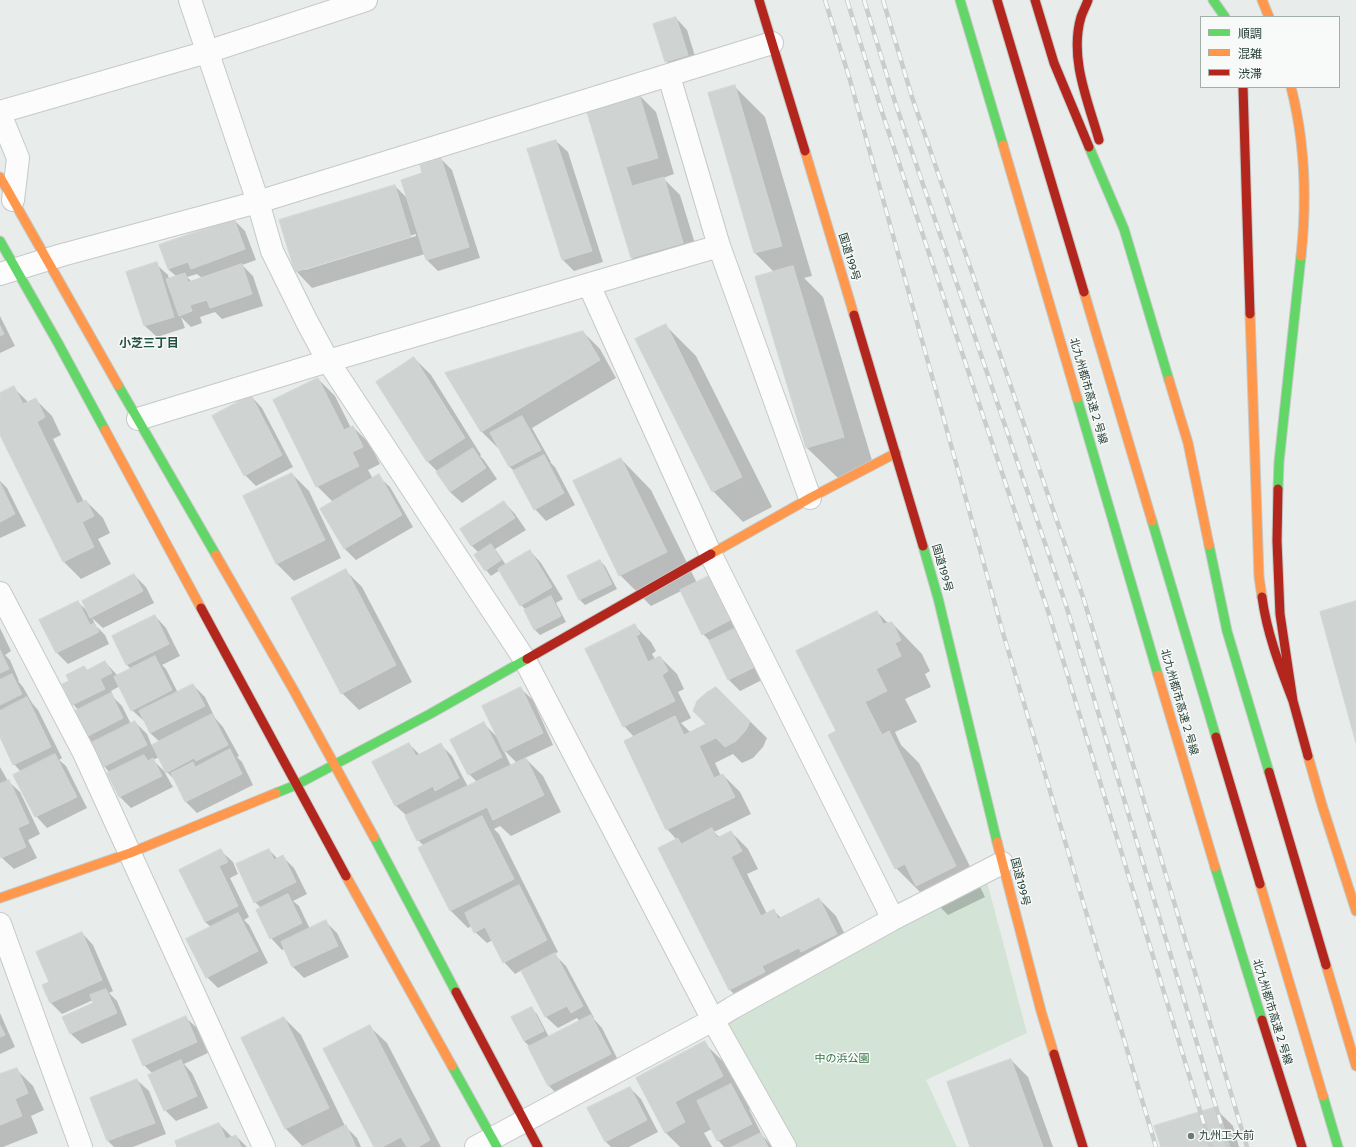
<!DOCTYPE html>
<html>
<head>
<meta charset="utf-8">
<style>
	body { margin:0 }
	#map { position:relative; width:1356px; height:1147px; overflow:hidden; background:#e8ecea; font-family:"Fira Sans","Noto Sans JP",sans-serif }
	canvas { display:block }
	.legend { position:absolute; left:1200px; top:16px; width:140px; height:72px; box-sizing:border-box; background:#f7faf8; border:1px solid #a3afaa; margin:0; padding:5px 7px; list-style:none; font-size:12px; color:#263f35 }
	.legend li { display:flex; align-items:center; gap:8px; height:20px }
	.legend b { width:20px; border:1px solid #a3afaa }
</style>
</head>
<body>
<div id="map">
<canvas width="1356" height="1147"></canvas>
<ul class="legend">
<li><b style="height:5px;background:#63d668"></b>順調</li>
<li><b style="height:5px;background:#ff974d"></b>混雑</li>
<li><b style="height:5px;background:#b3261e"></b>渋滞</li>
</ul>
</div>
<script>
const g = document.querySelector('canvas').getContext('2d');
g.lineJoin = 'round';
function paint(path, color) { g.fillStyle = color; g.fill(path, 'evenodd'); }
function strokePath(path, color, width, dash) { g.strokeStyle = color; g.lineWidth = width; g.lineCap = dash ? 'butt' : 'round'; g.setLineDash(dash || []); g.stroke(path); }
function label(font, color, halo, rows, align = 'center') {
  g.font = font + ' "Fira Sans","Noto Sans JP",sans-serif'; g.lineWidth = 3; g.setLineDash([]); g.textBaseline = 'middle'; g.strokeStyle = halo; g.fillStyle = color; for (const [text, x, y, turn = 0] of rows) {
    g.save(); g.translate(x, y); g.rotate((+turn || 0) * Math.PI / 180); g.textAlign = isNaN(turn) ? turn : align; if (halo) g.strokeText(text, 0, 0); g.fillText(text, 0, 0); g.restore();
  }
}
const green = new Path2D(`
	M986 878 1027 1033 926 1080 957 1147H790L726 1024Z`);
const shadow = new Path2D(`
	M676 18 687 30 698 66 677 73 666 61Z
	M734 86 765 117 812 276 804 278 823 297 874 467 838 478 807 448 774 272 755 253 709 94Z
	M639 95 656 112 674 174 663 178 680 195 700 260 649 274 632 258 587 110Z
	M556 141 568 152 603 262 574 271 563 260Z
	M441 159 452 170 480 258 438 271 427 260 425 254 312 288 296 271 395 186 408 199 423 174ZM416 234V236L305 270V268Z
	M234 220 245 231 256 260 242 265 253 276 263 306 222 319 215 312 200 317 202 323 191 327 181 317 185 328 157 337 145 326 127 273 156 264 168 275 169 279 177 277 168 269ZM197 274 202 278 192 282 187 277Z
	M0 316 15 346 0 353Z
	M666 326 696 356 772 507 743 522 713 491Z
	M583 332 600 349 616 378 532 428 551 462H550L555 467 575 505 546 521 535 509 514 471 510 467 499 447 498 448 481 431Z
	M414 358 431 375 481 455 480 456 484 460 497 479 462 503 450 492 438 472 428 462 377 382Z
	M318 379 335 396 351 428 353 427 370 444 380 464 368 470 373 479 378 476 390 487 413 527 356 560 345 549 322 509 333 502 317 486Z
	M14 388 29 403 35 399 52 416 61 435 53 439 84 502 86 501 103 518 110 533 98 539 111 564 81 579 64 562 0 433V394Z
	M251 396 262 408 293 467 256 486 245 475Z
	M621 459 651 490 697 583 708 577 720 589 770 676 740 691 729 680 711 642 703 634 681 591 651 606 620 575 574 482Z
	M292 474 309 491 341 558 294 581 277 564 244 497Z
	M0 481 7 488 26 526 0 538Z
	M504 502 515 514 526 530 495 549 506 565 530 551 541 563 563 599 556 603 566 622 540 635 535 630 526 610 521 605 500 570 491 576 486 570 479 553 472 546 461 530Z
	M600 561 605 566 617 589 585 605 580 600 568 577Z
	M346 571 362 587 412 682 359 710 342 693Z
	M134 575 146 587 154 603 103 628 92 618 96 626 105 635 109 644 68 664 57 653 41 621 78 602 88 612Z
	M877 612 889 624 892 623 922 654 930 671 925 674 931 687 905 699 917 722 895 732 901 745 919 763 985 897 948 915 930 897 927 899 896 868 837 732Z
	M155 616 166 628 180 656 162 665 166 669 178 693 193 685 205 697 215 718 223 727 239 756 237 757 242 762 253 785 197 813 186 802 176 781 167 772 159 757 153 760 164 771 173 787 131 808 120 797 108 774 110 773 104 766 95 749 83 738 79 711 73 704 70 681 84 667 88 671 105 662 118 676 131 669 127 665 113 637ZM120 686 132 710 144 721H145L150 733 160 742 152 746 147 734 135 722 131 724 122 706 114 698 111 691Z
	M634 625 651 642 656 651 652 654 655 659 660 657 677 674 684 689 678 692 691 718 681 723 691 733 707 725 716 688 767 738 763 747 753 758 742 763 733 754 715 763 721 776 723 775 740 792 751 814 714 832 720 838 731 832 748 849 758 869 747 874 767 914 773 910 781 918 819 899 836 916 853 951 747 1007 730 990 659 849 677 840 667 829 634 737 624 726Z
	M0 628 11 651 5 655 10 660 19 681H18L23 687 32 703 38 710 62 758 59 760 66 766 87 808 47 828 36 816 21 772 14 764 0 735Z
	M521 689 533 700 553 745 525 758 543 776 561 812 511 836 500 826 494 829 499 834 558 952 554 954 566 966 594 1018H593L602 1028 621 1066 560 1097 548 1085 530 1047 524 1041 531 1009 537 1014 549 1037 580 1022 577 1018 558 1028 546 1017 522 970 515 974 504 962 493 940 487 943 475 932 472 926 468 928 451 911 420 849 424 846 418 840 407 816 396 806 409 744 420 755 441 745 452 756 468 787 477 782 469 774 484 724 498 738ZM503 749 517 763 511 766Z
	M0 767 8 781 20 792 40 834 28 840 37 858 14 869 2 858 0 853Z
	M269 850 278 859 283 857 294 868 307 894 293 901 299 906 310 929 326 922 337 933 349 957 304 978 293 967 285 949 282 950 271 938 261 908 255 902Z
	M221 851 233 862 238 874 230 878 249 917 244 920 249 925 268 963 218 988 207 977 211 927 205 922Z
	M82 933 93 945 113 991 109 993 117 1001 127 1025 82 1044 70 1033 95 1004 93 1000 62 1014 50 1002V983Z
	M0 1013 15 1047 0 1054Z
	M185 1017 197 1028 208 1053 184 1064 192 1073 208 1108 176 1121 165 1110 153 1074 144 1065Z
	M284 1018 301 1035 345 1126 357 1138 361 1147H303L286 1129 242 1039Z
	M370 1027 387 1043 441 1147H375Z
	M704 1043 735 1073 753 1107 749 1109 762 1135 773 1147H724L718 1140 712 1129 704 1133 712 1147H680L665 1132 637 1079Z
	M1011 1060 1028 1077 1053 1147H971Z
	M16 1069 33 1086 44 1110 31 1116 38 1133 3 1147H0V1076Z
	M137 1080 149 1091 166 1134 133 1147H114L108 1141 91 1098Z
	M630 1088 641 1099 658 1132 629 1147H611L606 1142 589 1109Z
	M1216 1109 1233 1126 1239 1147H1162Z
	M219 1124 232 1137 236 1136 247 1147H178Z`);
const building = new Path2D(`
	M676 17 688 55 665 62 653 24Z
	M735 85 782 246 754 253 708 93Z
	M639 94 658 158 626 167 632 186 664 177 683 243 631 258 586 109Z
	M556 140 592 251 562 260 527 149Z
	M441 158 469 247 426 260 401 180 422 173 420 165Z
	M395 185 411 237 295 272 279 220Z
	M234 219 245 249 191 269 188 262 168 269 159 245Z
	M157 262 174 317 144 326 126 272Z
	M242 264 252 294 210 308 207 300 190 305 192 311 179 316 166 279 185 273 188 282Z
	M793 266 844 437 806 448 755 277Z
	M666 324 742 477 712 492 635 339Z
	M0 326 4 334 0 336Z
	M583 331 600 360 481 432 445 373Z
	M414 357 465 438 427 462 376 382Z
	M318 378 344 430 353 426 363 447 352 452 359 466 316 487 273 400Z
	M14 386 23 404 36 398 45 417 37 422 77 504 86 500 94 516 82 522 94 547 63 562 0 435V393Z
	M251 395 282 455 244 476 212 416Z
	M522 416 541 450 509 467 490 433Z
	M473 448 486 468 450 492 436 472Z
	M544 455 564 493 534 510 513 471Z
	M621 458 667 552 619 576 573 481Z
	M292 473 325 540 276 564 243 496Z
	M379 474 402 515 344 549 320 509Z
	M0 483 15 514 0 522Z
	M504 501 515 518 471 546 460 529Z
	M491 544 501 560 485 571 474 555Z
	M530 550 552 587 520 606 498 569Z
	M600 560 612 584 579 600 567 576Z
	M346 569 396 665 341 694 291 598Z
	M134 574 143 591 90 618 82 601Z
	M709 576 730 620 702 635 680 590Z
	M551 596 561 616 534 630 524 610Z
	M78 601 90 625 94 623 99 632 56 653 39 620Z
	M1356 601V743L1320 612Z
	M877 611 883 624 892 622 901 640 895 643 901 656 876 669 887 691 865 702 882 735 889 731 956 866 916 886 905 864 895 869 828 735 836 731 796 651Z
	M155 615 169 644 126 665 112 636Z
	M635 624 640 634 636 636 648 662 660 656 668 671 662 675 675 701 623 727 585 649Z
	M740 626 759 665 728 680 709 641Z
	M0 650 9 669 0 673Z
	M155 656 172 690 131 711 114 677Z
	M105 661 112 673 100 679 105 689 72 705 62 684 69 681 66 675 84 666 87 670Z
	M12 674 22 694 0 705V680Z
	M193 684 205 706 150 733 139 711Z
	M521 687 543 733 504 752 482 706Z
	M716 687 750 721 746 730 736 741 725 747 716 738 699 746 714 778 723 774 735 797 666 830 624 741 675 716 684 735 706 724 693 711 697 701 706 693Z
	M111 693 123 718 82 739 69 714Z
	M27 697 51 747 13 765 0 737V711Z
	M212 714 228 745 196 761 194 758 166 773 152 745Z
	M135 721 147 745 103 767 91 743Z
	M484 722 502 757 468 775 450 740Z
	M409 743 416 756 441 743 459 778 435 791 433 786 395 806 372 762Z
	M230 749 242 774 185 802 171 773 193 762 195 767Z
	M55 754 77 797 35 817 13 775Z
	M144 755 148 761 153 758 162 776 119 797 107 773Z
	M526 758 544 795 493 820 487 807 417 841 405 816Z
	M9 780 29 823 18 828 26 847 1 858 0 855V784Z
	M482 816 514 879 450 911 418 848Z
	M712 828 717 838 731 831 742 851 731 857 761 916 774 909 778 919 819 898 837 934 801 952 799 948 762 966 765 972 729 990 658 848 678 838 681 844Z
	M221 849 228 862 219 866 238 906 205 922 179 870Z
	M269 849 274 860 283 855 296 882 254 903 236 864Z
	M519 885 547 940 503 963 485 927 474 933 465 913Z
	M288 894 302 923 270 939 256 910Z
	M238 913 258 951 206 978 186 939Z
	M326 920 338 946 292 967 281 942Z
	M82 932 102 980 50 1003 42 985 49 982 36 952Z
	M555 953 583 1006 571 1013 567 1006 545 1017 521 971Z
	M106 989 117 1013 70 1034 62 1017 93 1003 90 995Z
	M532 1007 544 1031 524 1041 511 1017Z
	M591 1015 611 1054 548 1086 528 1047Z
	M186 1016 197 1042 143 1066 132 1040Z
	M284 1017 329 1108 285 1129 241 1038Z
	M0 1025 5 1035 0 1037Z
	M370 1025 430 1140 418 1147H407L401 1137 382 1147H374L323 1049Z
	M705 1041 723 1076 675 1102 685 1122 665 1133 636 1078Z
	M1011 1059 1043 1147H970L947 1082Z
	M181 1060 197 1096 164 1111 148 1075Z
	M17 1068 28 1093 15 1099 22 1116 0 1125V1074Z
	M137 1079 155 1123 107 1141 90 1098Z
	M731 1084 752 1124 717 1141 697 1101Z
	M630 1087 647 1120 605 1142 587 1108Z
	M1216 1107 1228 1147H1161L1154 1126Z
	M219 1123 226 1139 236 1135 241 1147H177L175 1141Z
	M346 1125 356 1147H301Z
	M761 1133 768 1147H732Z`);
const street = new Path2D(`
	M190 0 258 202 272 251 307 322 328 361 525 660 713 1020 785 1147
	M669 76 719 246 810 498
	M0 112 207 52 366 0
	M0 114 18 158 13 200
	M0 274 62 255 258 202 772 43
	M589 285 711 555 893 919
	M138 419 328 361 719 246
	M0 593 84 753 264 1147
	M0 924 81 1147
	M476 1147 713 1020 732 1008 893 919 1002 863`);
const fast = new Path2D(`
	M960 0 1003 145
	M1213 0 1225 17
	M1089 147 1124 229 1169 380
	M0 241 58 343 105 430
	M118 385 216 555
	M1077 398 1158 675
	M1278 489 1279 462 1301 256
	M1152 521 1216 737
	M1209 545 1227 631 1269 772
	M923 546 938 598 997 842
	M276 793 296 785 430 714 527 659
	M374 837 456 992
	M1215 867 1262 1020
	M452 1066 497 1147
	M1323 1096 1338 1147`);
const slow = new Path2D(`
	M1262 0 1269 17
	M1291 87C1305 142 1307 200 1301 256
	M1003 145 1077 398
	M805 151 854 315
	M0 177 118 385
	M1084 292 1152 521
	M1250 314 1259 577 1262 597
	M1169 380 1188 443 1209 545
	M105 430 201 608
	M711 554 810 498 896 453
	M216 555 293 689 374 837
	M1158 675 1215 867
	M1308 756 1322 805 1356 911
	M997 842 1041 1011 1054 1054
	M346 876 452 1066
	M1260 884 1323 1096
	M0 898 130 853 276 793
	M1326 965 1356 1066`);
const jam = new Path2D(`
	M759 0 805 151
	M997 0 1084 292
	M1035 0 1054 63 1089 147
	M1088 0C1086 6 1083 11 1081 17 1069 58 1088 101 1099 140
	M1243 87 1250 314
	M854 315 923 546
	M1278 489 1277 541 1280 614 1293 701 1308 756
	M1262 597C1267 634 1280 667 1293 701
	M201 608 346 876
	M527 659 711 554
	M1216 737 1260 884
	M1269 772 1326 965
	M456 992 538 1147
	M1262 1020 1302 1147
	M1054 1054 1083 1147`);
const rail = new Path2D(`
	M825 0 850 80 1003 633 1156 1147
	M847 0 882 112 1049 614 1211 1147
	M864 0 895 102 1066 605 1228 1147
	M883 0 912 97 1084 600 1247 1147`);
const markers = [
	[1191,1136,4,"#6a7c74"]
];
const streetNames = [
	["国道199号",849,257,73],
	["北九州都市高速２号線",1088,391,74],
	["国道199号",942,568,74],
	["北九州都市高速２号線",1179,702,74],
	["国道199号",1020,882,76],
	["北九州都市高速２号線",1272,1012,73]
];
const parkNames = [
	["中の浜公園",842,1059]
];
const poiNames = [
	["九州工大前",1199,1136]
];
const neighbourhoodNames = [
	["小芝三丁目",149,344]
];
paint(green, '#d3e4d6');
paint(shadow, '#0003');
paint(building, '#cfd3d1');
strokePath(building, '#d1d5d3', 1);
strokePath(street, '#c5c9c7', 24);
strokePath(fast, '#c4c9c7', 11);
strokePath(slow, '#c4c9c7', 11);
strokePath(jam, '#c4c9c7', 11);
strokePath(street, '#fcfcfc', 22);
strokePath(fast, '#63d668', 9);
strokePath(slow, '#ff974d', 9);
strokePath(jam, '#b3261e', 9);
strokePath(rail, '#c9cdcb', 4.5);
strokePath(rail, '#f7faf8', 3, [9]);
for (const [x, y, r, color] of markers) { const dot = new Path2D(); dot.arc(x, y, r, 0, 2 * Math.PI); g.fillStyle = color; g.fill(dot); strokePath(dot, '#f7faf8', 1.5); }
label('11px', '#263f35', '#f7faf8', streetNames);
label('11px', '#327443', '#f7faf8', parkNames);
label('11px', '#263f35', '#f7faf8', poiNames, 'left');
label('bold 12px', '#22513f', '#f7faf8', neighbourhoodNames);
</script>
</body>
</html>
